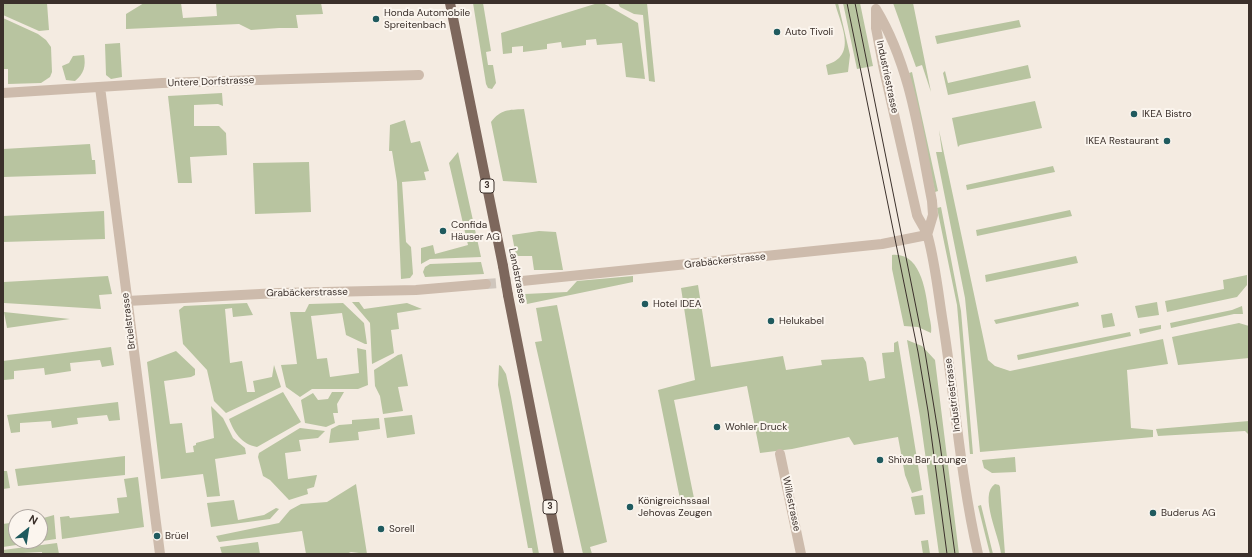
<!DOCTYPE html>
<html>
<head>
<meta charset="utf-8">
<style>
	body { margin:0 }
	#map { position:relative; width:1252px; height:557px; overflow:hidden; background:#f4ebe1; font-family:"DM Sans",sans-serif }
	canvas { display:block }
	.frame { position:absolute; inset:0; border:4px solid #3b302b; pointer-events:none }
	.north { position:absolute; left:8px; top:509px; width:40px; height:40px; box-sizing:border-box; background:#fbf5ee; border:1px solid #aea6a0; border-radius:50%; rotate:30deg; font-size:11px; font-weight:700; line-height:16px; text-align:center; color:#3b302b }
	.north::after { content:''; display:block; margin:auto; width:14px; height:18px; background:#1f5a5e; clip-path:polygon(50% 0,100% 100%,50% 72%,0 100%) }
</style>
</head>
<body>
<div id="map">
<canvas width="1252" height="557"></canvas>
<div class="frame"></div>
<div class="north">N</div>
</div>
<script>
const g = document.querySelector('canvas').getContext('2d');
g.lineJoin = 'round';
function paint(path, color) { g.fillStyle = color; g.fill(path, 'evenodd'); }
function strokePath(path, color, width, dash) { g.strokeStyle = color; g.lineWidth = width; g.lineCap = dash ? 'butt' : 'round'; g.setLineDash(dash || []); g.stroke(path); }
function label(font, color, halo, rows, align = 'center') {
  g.font = font + ' "DM Sans",sans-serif'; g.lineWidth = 4; g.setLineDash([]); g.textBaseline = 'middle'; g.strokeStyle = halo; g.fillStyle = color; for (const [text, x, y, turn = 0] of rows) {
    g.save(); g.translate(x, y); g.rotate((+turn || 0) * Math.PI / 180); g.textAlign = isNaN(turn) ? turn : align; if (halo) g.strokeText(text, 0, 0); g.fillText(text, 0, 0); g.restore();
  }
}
const green = new Path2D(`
	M3 3H47L49 30 39 31 3 15Z
	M144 3H181L183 18 217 16 216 3H321L323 14 296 15 298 28H279L251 30 239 24 126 29V14Z
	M473 3H483L491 51 486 52 488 65H493L496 83 492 89 488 88 486 84Z
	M598 3H603L638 23 645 79 626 77 622 43 597 45 596 39 586 40V45L562 48 561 42 547 44V49L523 52V46L512 47V53L503 54 501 33Z
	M618 3H647L655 82 649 81 643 15 634 14 620 7Z
	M835 3H838L850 55 848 72 828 75 826 65C858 56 841 26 835 3Z
	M843 3H860L873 66 857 69Z
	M893 3H913L931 92 922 65 916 67Z
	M3 18 38 34 46 40 51 47 52 72 50 77 41 83 8 84V69H3Z
	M1019 20 1021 27 937 44 935 36Z
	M120 43 122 77 111 79 106 75 105 44Z
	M84 55C86 66 84 74 75 81L66 80 62 66 69 63 73 56Z
	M1028 65 1031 78 948 95 943 73 945 71 948 83Z
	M912 72 938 191 935 192 909 73Z
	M222 93 223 106 218 104 194 105V126H219L226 133 227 155 190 157 192 183H178L168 96Z
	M1035 101 1042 128 960 145 958 147 952 118Z
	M524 109 537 183 503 181 491 122C501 109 508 110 524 109Z
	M405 120 411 143 420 141 429 171 424 172 426 180 402 182 406 242 411 247 413 274 410 278 401 279 397 182 392 151H389L390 125Z
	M939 130 988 360 995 366 1010 371 1163 339 1168 364 1127 370 1131 428 1153 430V437L980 452 965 298 936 152H942Z
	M90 144 92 160H95L96 174 3 177V149Z
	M458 152 481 257 430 259 421 264V248L433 245 435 254 468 245 449 163Z
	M309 162 311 212 255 214 253 163Z
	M1053 166 1055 172 967 190 966 185Z
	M941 207 961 311 973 454H970L957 305 937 208Z
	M1070 210 1072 216 977 236 976 230Z
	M104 211 105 239 3 242V216Z
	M539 231 556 232 563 270H534L532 256H516L512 235Z
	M892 255C922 252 926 294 929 315 930 320 932 327 931 333L918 327 904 326 892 269Z
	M1076 256 1078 263 986 282 985 275Z
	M481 262 484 274 425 277 423 272 425 267 430 264Z
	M1247 275V285L1237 297 1167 312 1165 301 1224 289 1223 280Z
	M108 276 112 294 99 295 101 309 4 303V282Z
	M633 276V282L527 304 525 294 567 292 577 281Z
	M698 285 711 367 783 356 786 370 822 365 821 360 863 357 866 362 869 381 885 378 882 353 894 352V343L898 341 922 490 912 493 905 475 898 437 854 445 849 437 792 449 760 453 747 386 674 400 695 503 681 504 658 390 695 380 681 288Z
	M352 302H359L364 309 407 303 422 309 397 313 399 329 391 330 394 353 372 364 370 323Z
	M1078 302 1079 306 996 324 994 320Z
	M1157 302 1159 315 1138 318 1135 306Z
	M247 303 253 315 233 317 232 308 225 309 230 363 242 361 247 392H255L253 381 272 377 274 365 281 387 226 413 214 401 207 370 183 344 179 310 184 306Z
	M343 303 364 323 367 344H365L346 335 342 313 311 316 317 359 327 358 330 377 359 373 357 348 366 350 368 385 358 389H312L300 397 286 387 281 365 297 364 290 312H305L309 304Z
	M557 305 607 542 590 547 592 554H583L535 342 542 341 536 308Z
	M1242 306 1243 314H1234L1171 328 1170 323 1232 310Z
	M4 312 70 319 7 328Z
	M1112 313 1115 326 1103 328 1101 315Z
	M1239 323 1249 326V358L1178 365 1172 337Z
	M1161 325V329L1140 334 1139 329Z
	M1130 332 1131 336 1018 360 1017 355Z
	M907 340 922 346 935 360 959 554H939L920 417Z
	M111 347 114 365 102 367 100 360 70 363 71 371 45 375 44 368 14 371V379L4 380 3 361Z
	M176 351 195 369V375L191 377 164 381 170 424 182 423 186 453 194 452 193 446 196 445V443L214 438 211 406 223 418 233 438 245 448 246 454 215 459 220 496 207 497 203 474 161 479 147 362Z
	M402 354 408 386 398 387 403 411 383 414 380 396 375 386 374 370 398 355Z
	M499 365 501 366 506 374 511 397 539 554H533L532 548H528L498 385Z
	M283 392 301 422 257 447C241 444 234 432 229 419Z
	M332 392H344L337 404 338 413H333L335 423 326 427 305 423 301 400 313 393 318 400 328 399Z
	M118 402 120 420 109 421 107 415 77 418 78 424 52 428 51 421 20 423V432L11 433 7 415Z
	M412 415 415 434 387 438 384 418Z
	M379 418 380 429 358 432 359 440 329 443 331 429 339 425 352 424V420Z
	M1249 421V435L1245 431 1158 436 1156 429Z
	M300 428 325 431 318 438 299 440 301 451 285 453 288 479 317 475 314 487 307 489 308 494 289 500 270 480 263 476 258 457 259 453Z
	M125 456V475L18 486 15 469Z
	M1015 457 1016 472 992 473 984 468 982 460Z
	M3 471H7L10 488 3 489Z
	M138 477 144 527 62 539 60 517 69 516 70 518 119 513 117 498 127 497 124 479Z
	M356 484 367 554 351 552 346 554H306L302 531 219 542 216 536 279 523 290 510 301 504 327 502Z
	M995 484 999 485 1000 487 1005 554H1001C1000 537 978 495 995 484Z
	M923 495 925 514 915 515 911 497Z
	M234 500 238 520 264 515 276 508 279 509 270 519 211 527 207 503Z
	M981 505 993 554H990L978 506Z
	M54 515 56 539 3 547V524L16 522V541H40V519Z
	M928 540 930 554H923L921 541Z
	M258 542 260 554H222L220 547Z
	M57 543 59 554H42V552L3 554V550Z`);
const minorTunnel = new Path2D(`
	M486 284 522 281`);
const minor = new Path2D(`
	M876 9V28L884 70 917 215C920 222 926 229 928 237 935 263 938 291 942 317 955 396 960 476 978 554
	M876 9C911 67 919 135 932 201L933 215 927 235
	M100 87 160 554
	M3 93 162 83 419 75
	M522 281 882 244 927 235
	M127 301 279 293 416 290 486 284
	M780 454 801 554`);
const primary = new Path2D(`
	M450 3 503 266
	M508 295 559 554`);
const tram = new Path2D(`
	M847 3 918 352 928 411 947 554
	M855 3 925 352 940 444 955 554`);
const primaryBridge = new Path2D(`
	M503 266 508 295`);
const markers = [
	[376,19,4,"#1f5a5e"],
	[777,32,4,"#1f5a5e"],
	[1134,114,4,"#1f5a5e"],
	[1167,141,4,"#1f5a5e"],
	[443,231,4,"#1f5a5e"],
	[645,304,4,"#1f5a5e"],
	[771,321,4,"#1f5a5e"],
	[717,427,4,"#1f5a5e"],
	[880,460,4,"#1f5a5e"],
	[630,507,4,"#1f5a5e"],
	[1153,513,4,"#1f5a5e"],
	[381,529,4,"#1f5a5e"],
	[157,536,4,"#1f5a5e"]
];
const shields = [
	[487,186,14],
	[550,507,14]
];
const shieldNames = [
	["3",487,186],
	["3",550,507]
];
const poiNames = [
	["Honda Automobile",384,13],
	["Spreitenbach",384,25],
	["Auto Tivoli",785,32],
	["IKEA Bistro",1142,114],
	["IKEA Restaurant",1159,141,"right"],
	["Confida",451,225],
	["Häuser AG",451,237],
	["Hotel IDEA",653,304],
	["Helukabel",779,321],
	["Wohler Druck",725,427],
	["Shiva Bar Lounge",888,460],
	["Königreichssaal",638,501],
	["Jehovas Zeugen",638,513],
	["Buderus AG",1161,513],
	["Sorell",389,529],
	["Brüel",165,536]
];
const streetNames = [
	["Industriestrasse",887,77,78],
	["Untere Dorfstrasse",211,82,-2],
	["Grabäckerstrasse",725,261,-6],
	["Landstrasse",517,276,79],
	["Grabäckerstrasse",307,293,-1],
	["Brüelstrasse",129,321,-97],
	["Industriestrasse",953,395,-97],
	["Willestrasse",791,504,78]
];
paint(green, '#b8c4a0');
strokePath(minorTunnel, '#cfc6bd', 10, [10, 5]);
strokePath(minor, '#cdbbac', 10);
strokePath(primary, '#7d675c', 10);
strokePath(tram, '#3b302b', 1);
strokePath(primaryBridge, '#7d675c', 10);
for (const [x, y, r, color] of markers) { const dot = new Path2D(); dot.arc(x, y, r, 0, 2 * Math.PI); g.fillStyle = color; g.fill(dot); strokePath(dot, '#fbf5ee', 1.5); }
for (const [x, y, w] of shields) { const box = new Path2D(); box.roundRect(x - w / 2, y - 7, w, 14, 3); g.fillStyle = '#fbf5ee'; g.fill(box); strokePath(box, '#3b302b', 1); }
label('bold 9px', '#3b302b', null, shieldNames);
label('10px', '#3b302b', '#fbf5ee', poiNames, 'left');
label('10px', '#3b302b', '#fbf5ee', streetNames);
</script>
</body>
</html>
